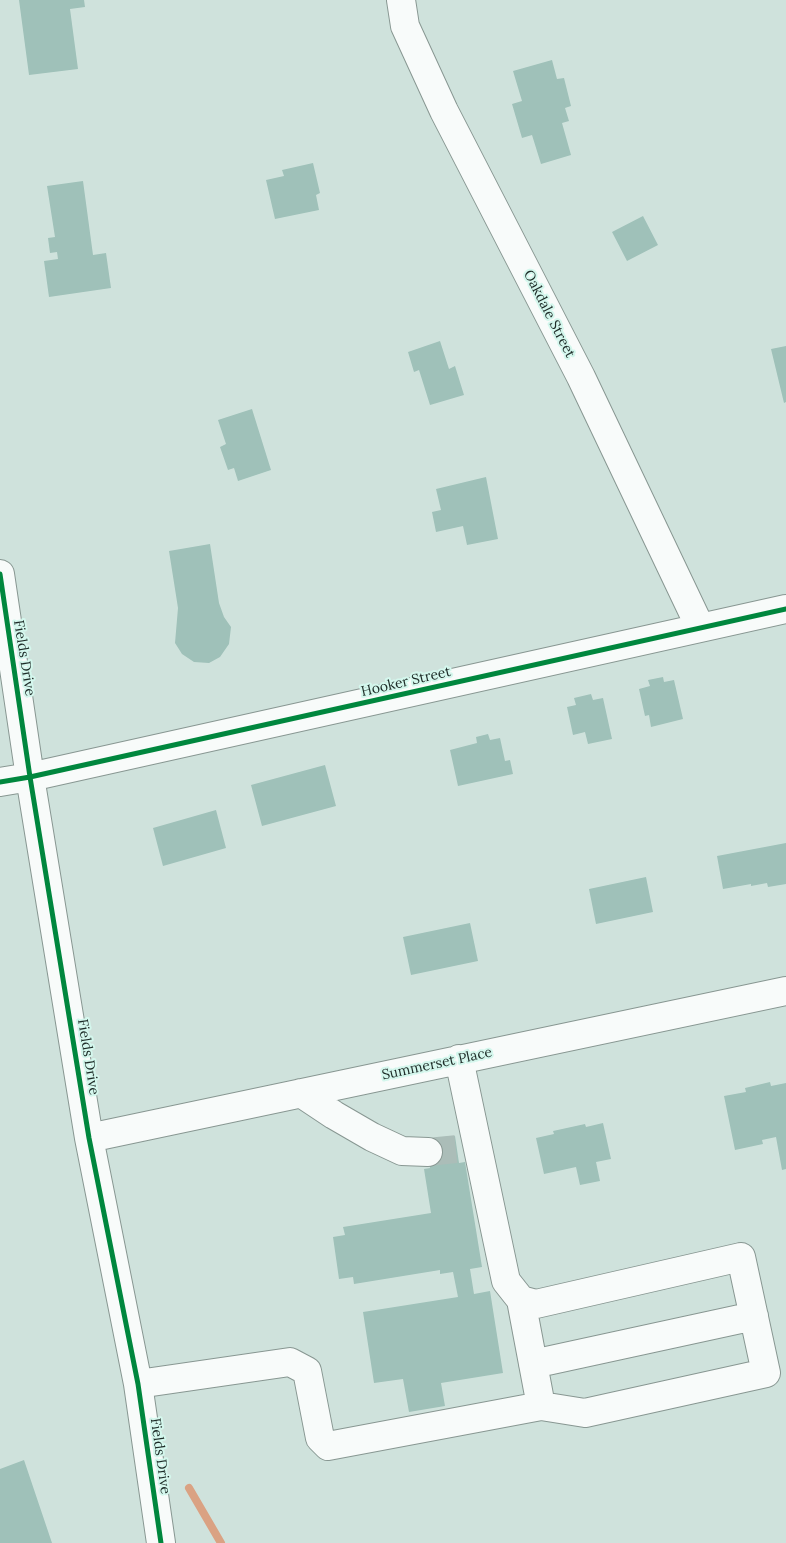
<!DOCTYPE html>
<html>
<head>
<meta charset="utf-8">
<style>
	body { margin:0 }
	canvas { display:block; background:#cfe2dc }
</style>
</head>
<body>
<canvas width="786" height="1543"></canvas>
<script>
const g = document.querySelector('canvas').getContext('2d');
g.lineJoin = 'round';
function strokePath(path, color, width, dash) { g.strokeStyle = color; g.lineWidth = width; g.lineCap = dash ? 'butt' : 'round'; g.setLineDash(dash || []); g.stroke(path); }
function paint(path, color) { g.fillStyle = color; g.fill(path, 'evenodd'); }
function label(font, color, halo, rows, align = 'center') {
  g.font = font + ' Lora,serif'; g.lineWidth = 4; g.setLineDash([]); g.textBaseline = 'middle'; g.strokeStyle = halo; g.fillStyle = color; for (const [text, x, y, turn = 0] of rows) {
    g.save(); g.translate(x, y); g.rotate((+turn || 0) * Math.PI / 180); g.textAlign = isNaN(turn) ? turn : align; if (halo) g.strokeText(text, 0, 0); g.fillText(text, 0, 0); g.restore();
  }
}
const stream = new Path2D(`
	M189 1488 221 1543`);
const building = new Path2D(`
	M19 0H84L85 7 70 9 78 69 29 75Z
	M552 60 557 79 564 78 571 106 565 108 569 121 562 123 571 155 541 164 532 135 522 138 512 104 522 101 513 71Z
	M313 163 320 193 316 195 319 210 275 219 266 180 284 176 282 170Z
	M83 181 93 255 106 253 111 288 49 297 44 261 58 259 57 252 50 253 48 238 55 237 47 186Z
	M643 216 658 245 627 261 612 232Z
	M440 341 449 369 455 366 464 395 430 405 419 370 414 372 408 352Z
	M786 346V402L784 403 771 349Z
	M252 409 271 470 238 481 234 468 228 470 220 447 226 444 218 420Z
	M486 477 498 539 467 545 463 526 436 532 432 512 441 510 436 489Z
	M210 544 219 603 224 617 231 627 229 644 220 657 209 663 194 662 182 654 175 643 178 608 169 551Z
	M663 677 664 682 674 680 683 719 651 727 649 715 645 716 639 689 650 686 648 680Z
	M591 694 593 700 603 698 612 739 588 744 585 732 573 735 567 707 576 705 574 698Z
	M488 734 490 740 500 738 505 761 510 760 513 774 458 786 450 750 477 743 476 737Z
	M325 765 336 806 262 826 251 785Z
	M216 810 226 848 163 866 153 828Z
	M786 843V884L768 887 767 883 751 886V884L723 889 717 856Z
	M646 877 653 912 596 924 589 889Z
	M470 923 478 961 411 975 403 937Z
	M770 1082 771 1086 786 1083V1169L782 1170 776 1137 762 1140 763 1144 735 1150 724 1096 746 1092 745 1088Z
	M603 1123 611 1159 596 1162 600 1181 580 1185 576 1167 544 1174 536 1138 554 1134 553 1131 585 1124 586 1127Z
	M455 1136 459 1163 465 1162 482 1267 470 1269 474 1294 490 1291 503 1373 441 1383 445 1406 409 1412 403 1379 374 1383 363 1312 458 1297 453 1272 440 1274V1270L354 1284 353 1277 339 1279 333 1237 345 1235 343 1227 431 1213 424 1169 430 1168 426 1141Z
	M24 1460 52 1543H0V1469Z`);
const minorTunnel = new Path2D(`
	M428 1152 457 1149`);
const minor = new Path2D(`
	M401 0 405 26 444 111 581 377 700 627
	M0 574 30 777 89 1138 138 1384 161 1543
	M0 782 30 777 786 609
	M459 1059 506 1281 521 1300 541 1406
	M301 1093 334 1115 372 1137 402 1151 428 1152
	M89 1138 786 991
	M533 1364 754 1316
	M138 1384 290 1362 307 1371 320 1438 328 1446 541 1406 585 1413 766 1373 741 1257 536 1304 521 1300`);
const cycleway = new Path2D(`
	M0 574 30 777 89 1138 138 1384 161 1543
	M0 782 30 777 786 609`);
const streetNames = [
	["Oakdale Street",549,314,63],
	["Fields Drive",24,658,81],
	["Hooker Street",406,682,-13],
	["Fields Drive",88,1057,81],
	["Summerset Place",437,1064,-12],
	["Fields Drive",160,1456,82]
];
strokePath(stream, '#daa283', 8);
paint(building, '#9fc1b9');
strokePath(minorTunnel, '#abbdb8', 28, [28, 14]);
strokePath(minor, '#889792', 30);
strokePath(minor, '#f8fbfa', 28);
strokePath(cycleway, '#00873e', 5);
label('14px', '#1d2b27', '#d4f7ed', streetNames);
</script>
</body>
</html>
